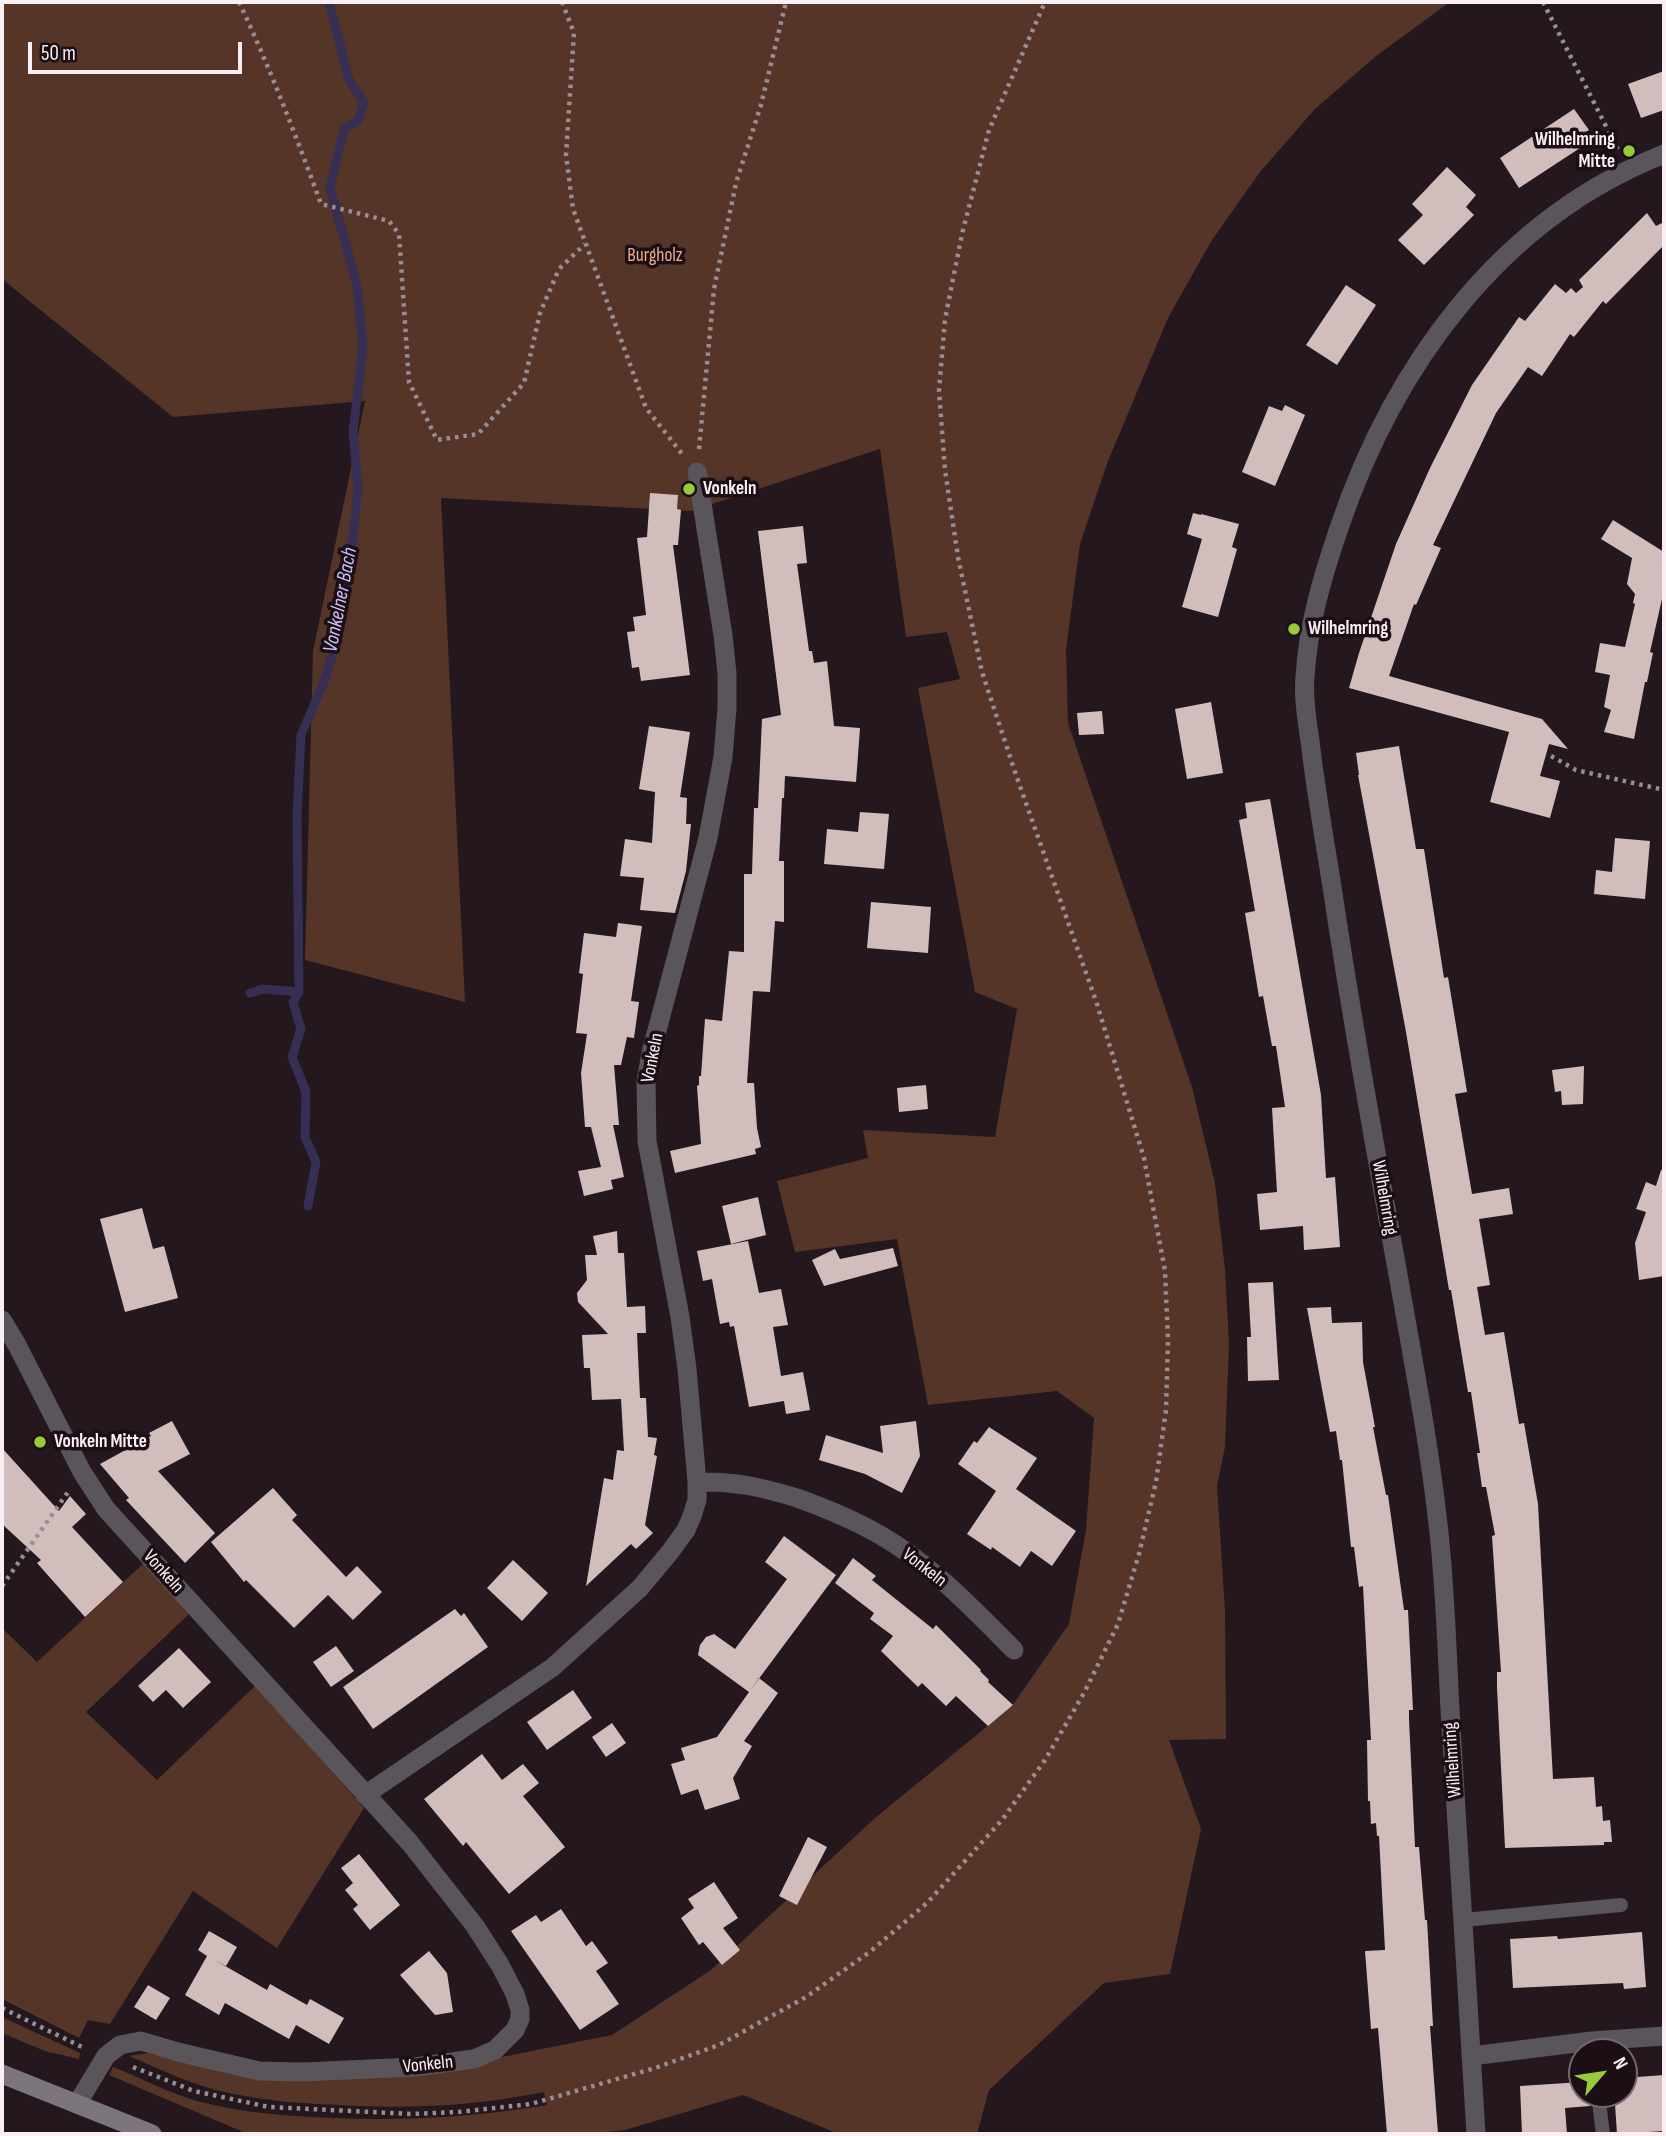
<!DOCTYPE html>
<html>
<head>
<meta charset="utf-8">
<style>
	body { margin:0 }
	#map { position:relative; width:1666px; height:2136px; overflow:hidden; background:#24171e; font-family:"Sofia Sans Condensed",sans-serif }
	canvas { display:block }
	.frame { position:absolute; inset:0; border:4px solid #f9eff4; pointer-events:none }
	.north { position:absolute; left:1568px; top:2038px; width:70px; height:70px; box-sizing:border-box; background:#1b0e15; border:2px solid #74686e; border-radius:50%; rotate:61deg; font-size:19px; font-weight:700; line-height:28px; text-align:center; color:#f9eff4 }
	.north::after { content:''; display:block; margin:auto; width:24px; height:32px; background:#96cc3a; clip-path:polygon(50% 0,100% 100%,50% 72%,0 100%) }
	.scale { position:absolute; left:28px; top:42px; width:214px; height:32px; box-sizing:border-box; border:4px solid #f9eff4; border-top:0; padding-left:9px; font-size:21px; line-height:24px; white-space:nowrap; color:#f9eff4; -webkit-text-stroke:5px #1b0e15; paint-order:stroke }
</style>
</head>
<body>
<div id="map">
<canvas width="1666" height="2136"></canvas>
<div class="frame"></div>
<div class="north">N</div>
<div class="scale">50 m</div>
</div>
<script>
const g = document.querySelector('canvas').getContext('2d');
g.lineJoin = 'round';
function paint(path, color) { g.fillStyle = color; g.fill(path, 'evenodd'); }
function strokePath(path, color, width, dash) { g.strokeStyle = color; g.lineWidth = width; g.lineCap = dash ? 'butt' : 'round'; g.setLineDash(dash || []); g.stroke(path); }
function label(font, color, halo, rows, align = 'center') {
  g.font = font + ' "Sofia Sans Condensed",sans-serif'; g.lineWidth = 7; g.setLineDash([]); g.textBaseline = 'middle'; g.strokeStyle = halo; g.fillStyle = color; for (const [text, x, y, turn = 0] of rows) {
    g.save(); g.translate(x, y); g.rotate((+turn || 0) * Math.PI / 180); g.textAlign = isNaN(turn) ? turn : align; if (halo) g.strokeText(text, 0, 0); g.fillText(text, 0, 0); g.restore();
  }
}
const green = new Path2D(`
	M2 2H1450L1376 56 1315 109 1260 172 1212 240 1168 318 1108 461 1080 544 1066 650 1068 723 1192 1087 1215 1183 1225 1269 1229 1344 1225 1447 1217 1486 1225 1610 1226 1739 1169 1740 1201 1829 1170 1974 1104 1983 989 2090 977 2134H839L743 2095 625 2130 589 2134H248L109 2075 113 2067C141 2078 169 2093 197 2101 242 2113 288 2116 334 2118 407 2121 475 2117 547 2105L544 2092C476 2106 410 2109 341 2105 304 2104 266 2101 229 2093 194 2086 162 2070 129 2056L148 2053 241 2076 279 2081 343 2078 502 2057 612 2035 711 1970 875 1818 1012 1706 1069 1624 1086 1530 1094 1418 1057 1391 928 1405 897 1239 795 1252 777 1181 868 1158 863 1130 995 1137 1017 1009 975 992 918 688 960 679 947 632 906 637 880 449 691 511 441 498 465 1002 305 960 313 651 365 401 173 417 2 279Z
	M144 1563 190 1613 86 1712 157 1780 256 1685 364 1808 277 1948 193 1891 110 2024 88 2020 79 2038 2 1999V1628L37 1662Z
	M2 2017 80 2053 79 2059 45 2051 2 2033Z`);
const stream = new Path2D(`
	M250 993 263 989 299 992
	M308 1206 316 1162 305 1137 306 1092 292 1057 301 1029 293 1002 299 992 297 816 301 735 324 682 337 640 351 559 358 486 353 432 363 348 357 285 330 188 344 128 358 121 364 102 349 80 329 2`);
const building = new Path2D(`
	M1664 71V110L1641 118 1628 84Z
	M1574 109 1589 130 1574 140 1580 148 1519 188 1500 158Z
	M1447 167 1476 195 1466 207 1474 215 1424 265 1398 240 1423 215 1412 204Z
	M1647 213 1656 226 1664 222V245L1606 304 1603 301 1574 337 1570 334 1542 376 1528 367 1496 413 1433 545 1441 548 1416 605 1414 604 1389 676 1542 719 1568 749 1549 744 1540 776 1560 781 1550 818 1490 802 1509 732 1349 688 1359 653 1396 544 1430 468 1472 385 1519 317 1525 321 1555 284 1566 293 1571 288 1576 293 1583 287 1579 280Z
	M1346 285 1376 305 1337 365 1306 345Z
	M1285 405 1305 415 1275 486 1242 472 1269 406 1282 411Z
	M650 493 678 495 677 509 681 510 678 545H673L690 675 641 681 639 667 632 668 627 632 635 631 633 617 646 615 637 538 647 537Z
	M1193 513 1201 515V514L1239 524 1232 547 1237 549 1218 617 1182 607 1202 539 1187 534Z
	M1613 520 1664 552V590L1650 652 1653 653 1647 682H1645L1634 739 1604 732 1611 710 1604 707 1610 675 1595 672 1600 643 1625 647 1635 604 1633 603 1635 594 1627 584 1632 558 1601 539Z
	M803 526 807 563 797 564 809 651H812L814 663 827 661 834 726 860 728 856 782 785 776 784 798H782L779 861H784V922L775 921 770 992 753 991 747 1083H754L757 1128 761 1147 755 1149 756 1154 675 1173 670 1151 701 1144 697 1086 699 1085V1076H701L705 1019 722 1021 729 951 744 952V874H752L754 808H758L762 719 781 715 758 531Z
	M1211 702 1223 773 1187 779 1175 709Z
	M1102 711 1104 734 1079 735 1077 713Z
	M649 726 690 732 680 797 687 798 686 824H691L686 871 675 913 640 910 644 878 620 876 625 839 652 843 655 792 639 789Z
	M1399 746 1416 849H1424L1444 978 1448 977 1467 1092 1455 1094 1472 1194 1509 1188 1513 1214 1479 1219 1490 1285 1477 1287 1485 1335 1504 1332 1519 1424 1524 1423 1538 1504 1553 1779 1594 1777 1596 1807 1602 1806 1603 1821 1610 1820 1612 1842H1604V1845L1505 1848 1497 1687V1672H1501L1492 1536 1495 1535 1486 1487H1482L1477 1453H1480L1471 1392H1468L1451 1290H1449L1406 1032 1358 775H1359L1356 753Z
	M1270 799 1321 1095 1326 1178 1335 1177 1340 1247 1304 1250 1303 1226 1260 1230 1257 1194 1277 1192 1272 1108 1285 1107 1276 1046H1272L1263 996 1259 997 1245 913 1255 911 1239 820 1247 818 1245 803Z
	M860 812 889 814 884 869 824 864 827 829 858 832Z
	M1615 838 1650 841 1645 899 1594 894 1596 870 1612 872Z
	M871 902 931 907 928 953 867 948Z
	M618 923 642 926 631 1001 639 1002 634 1038 627 1037 621 1065H614L619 1125H613L624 1177 611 1180 613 1189 584 1196 578 1171 601 1167 591 1127H585L581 1073 587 1034 576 1033 583 974 579 973 584 933 616 937Z
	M1584 1066 1583 1104 1562 1105 1561 1091 1555 1092 1552 1070Z
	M926 1085 928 1109 899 1112 897 1088Z
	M1661 1170H1664V1276L1639 1280 1635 1243 1646 1212 1636 1209 1646 1182 1656 1186Z
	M758 1197 766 1235 731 1244 722 1206Z
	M142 1208 153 1249 164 1246 178 1298 125 1312 100 1219Z
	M617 1231 618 1253H624L627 1307 645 1306 646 1333H637L640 1398H646L648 1437 657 1438 654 1455 657 1456 645 1525 653 1533 636 1549 631 1544 586 1586 604 1478 613 1480 617 1450 624 1451 621 1399 592 1400 590 1368H584L582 1335 608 1334 578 1302 577 1293 587 1280 585 1255H597L593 1236Z
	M748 1241 759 1293 781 1289 788 1325 773 1327 781 1376 803 1372 810 1410 786 1414 784 1401 749 1407 734 1326 730 1327 729 1322 720 1324 712 1279 703 1281 697 1251Z
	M893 1248 898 1266 824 1286 812 1260 835 1249 840 1259Z
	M1273 1282 1279 1380 1248 1381 1247 1337H1251L1248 1283Z
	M1331 1307 1332 1323 1362 1322 1363 1362 1375 1427H1373L1386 1495H1388L1404 1610H1408L1413 1710H1409V1719L1415 1847H1419L1425 1920H1427L1433 2026H1430L1438 2134H1387L1378 2028 1371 2029 1365 1951 1385 1950 1379 1836H1377L1376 1823 1371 1824 1370 1801H1368L1367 1740H1371L1363 1586 1359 1587 1354 1547H1351L1342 1460H1340L1336 1431 1330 1432 1307 1308Z
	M172 1421 190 1454 158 1471 215 1533 185 1563 126 1500 129 1498 100 1464 151 1436 149 1433Z
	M916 1421 920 1456 902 1493 865 1474 819 1460 826 1435 883 1453 880 1426Z
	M989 1427 1037 1458 1016 1489 1076 1531 1052 1566 1031 1551 1020 1567 992 1547 991 1550 967 1534 996 1491 958 1464 974 1441 977 1443Z
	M2 1448 59 1511 70 1496 86 1514 72 1527 123 1582 85 1617 37 1563 41 1560 2 1524Z
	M273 1488 297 1515 292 1520 346 1577 357 1566 382 1592 353 1620 328 1595 294 1628 246 1580 244 1582 211 1542Z
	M784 1536 836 1575 749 1692 698 1655 700 1645 706 1637 714 1634 735 1649 787 1579 765 1562Z
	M853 1558 876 1576 872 1580 933 1629 936 1625 981 1670 980 1671 989 1680 988 1682 1013 1705 988 1726 956 1696 946 1706 922 1683 918 1687 881 1651 893 1636 870 1619 874 1613 835 1583Z
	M513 1560 548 1593 522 1621 487 1588Z
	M455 1609 461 1616 464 1613 488 1647 373 1729 343 1687Z
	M336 1646 354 1671 331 1687 313 1662Z
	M179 1648 211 1682 183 1708 166 1690 153 1702 138 1686Z
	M759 1678 778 1693 744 1741 752 1746 733 1778 740 1799 705 1810 698 1789 681 1795 671 1764 685 1760 681 1748 717 1737Z
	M573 1690 592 1718 547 1750 527 1722Z
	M612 1723 626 1743 606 1757 592 1737Z
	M482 1754 502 1780 523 1764 539 1783 523 1796 565 1847 509 1894 466 1842 463 1846 424 1799Z
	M808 1837 827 1847 797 1905 779 1896Z
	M359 1854 400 1905 370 1930 353 1909 358 1905 345 1890 353 1883 341 1868Z
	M714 1882 738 1918 723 1928 740 1950 722 1965 703 1942 699 1945 681 1918 694 1908 688 1899Z
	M561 1909 586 1946 592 1941 608 1963 596 1971 619 2004 580 2030 511 1931 536 1915 541 1922Z
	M209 1931 237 1947 226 1966 213 1959 267 1990 270 1984 307 2005 310 1999 344 2018 329 2044 296 2025 289 2039 225 2003 219 2015 185 1995 207 1956 198 1950Z
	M1642 1932 1646 1987 1624 1989 1623 1983 1513 1988 1510 1939 1557 1936 1558 1939Z
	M429 1951 447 1973 453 2012 435 2015 400 1975Z
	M148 1985 170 1998 156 2020 134 2007Z
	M1664 2075V2131L1617 2134 1615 2104H1609L1608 2094H1624V2078Z
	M1582 2082V2094H1589L1590 2106 1565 2108 1567 2134H1522L1520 2086Z`);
const path = new Path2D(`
	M239 2C270 68 296 136 321 204L389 221 399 234 409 382 437 440 478 434 524 383 540 313 559 269 585 244
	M562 2 574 33 566 155 573 209 646 408 683 455
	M1543 2 1618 150
	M699 449 714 289 736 183 761 105 786 2
	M1551 756 1576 770 1664 790
	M2 1586 68 1492
	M2 2008 86 2049
	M133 2067 194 2091 269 2107 412 2114 458 2112 531 2104 655 2068 719 2045 806 1997 871 1951 927 1903 1002 1820 1045 1760 1084 1693 1118 1624 1139 1554 1156 1482 1166 1410 1168 1340 1165 1271 1144 1158 1097 1004 1015 772 982 672 958 557 945 470 939 391 945 319 962 234 989 130 1045 2`);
const service = new Path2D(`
	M1463 1920 1621 1905
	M1598 2094 1603 2134`);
const minor = new Path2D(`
	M2 1320 17 1345 82 1472 106 1509 410 1843 475 1926 500 1965 515 1994 520 2010V2019L515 2030 495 2050 474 2059 415 2067 302 2072 259 2071 178 2052 141 2041 120 2045 106 2056 77 2104
	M697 1482C734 1481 761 1487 797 1498 825 1508 854 1520 880 1535 931 1564 973 1609 1014 1650
	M365 1795 553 1667 640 1588 670 1552 686 1530 692 1516 697 1500V1482L687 1369 680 1317 647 1141 646 1082 651 1053 708 838 723 757 727 708V673L723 635 697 472
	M1471 2056 1592 2041 1664 2036
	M1476 2134C1468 1999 1460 1863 1451 1727 1447 1660 1446 1591 1438 1524 1429 1442 1413 1361 1399 1280 1376 1154 1353 1027 1334 900 1326 847 1316 794 1310 741 1307 719 1303 698 1305 677 1308 626 1322 578 1338 531 1393 367 1499 219 1664 154`);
const secondary = new Path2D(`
	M2 2074 152 2134`);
const markers = [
	[1629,151,7,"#96cc3a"],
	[689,489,7,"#96cc3a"],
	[1294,629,7,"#96cc3a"],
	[40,1442,7,"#96cc3a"]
];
const poiNames = [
	["Wilhelmring",1615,140,"right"],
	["Mitte",1615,162,"right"],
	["Vonkeln",703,489],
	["Wilhelmring",1308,629],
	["Vonkeln Mitte",54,1442]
];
const parkNames = [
	["Burgholz",655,256]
];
const streetNames = [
	["Vonkeln",653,1058,-79],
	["Wilhelmring",1384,1198,80],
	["Vonkeln",924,1568,38],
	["Vonkeln",163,1572,48],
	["Wilhelmring",1453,1760,-94],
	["Vonkeln",428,2065,-6]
];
const waterNames = [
	["Vonkelner Bach",341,600,-79]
];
paint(green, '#553527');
strokePath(stream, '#362f53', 9);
paint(building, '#d2bdbd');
strokePath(path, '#988d92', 4.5, [3.5, 5]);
strokePath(service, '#59555a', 14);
strokePath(minor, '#59555a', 19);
strokePath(secondary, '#7c757e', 19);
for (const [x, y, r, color] of markers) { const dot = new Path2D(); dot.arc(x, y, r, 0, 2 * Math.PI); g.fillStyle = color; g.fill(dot); strokePath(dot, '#1b0e15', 2.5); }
label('bold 19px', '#f9eff4', '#1b0e15', poiNames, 'left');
label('19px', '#f2ac8e', '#1b0e15', parkNames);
label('19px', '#f9eff4', '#1b0e15', streetNames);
label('italic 21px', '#cbc2f7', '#1b0e15', waterNames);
</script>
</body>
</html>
